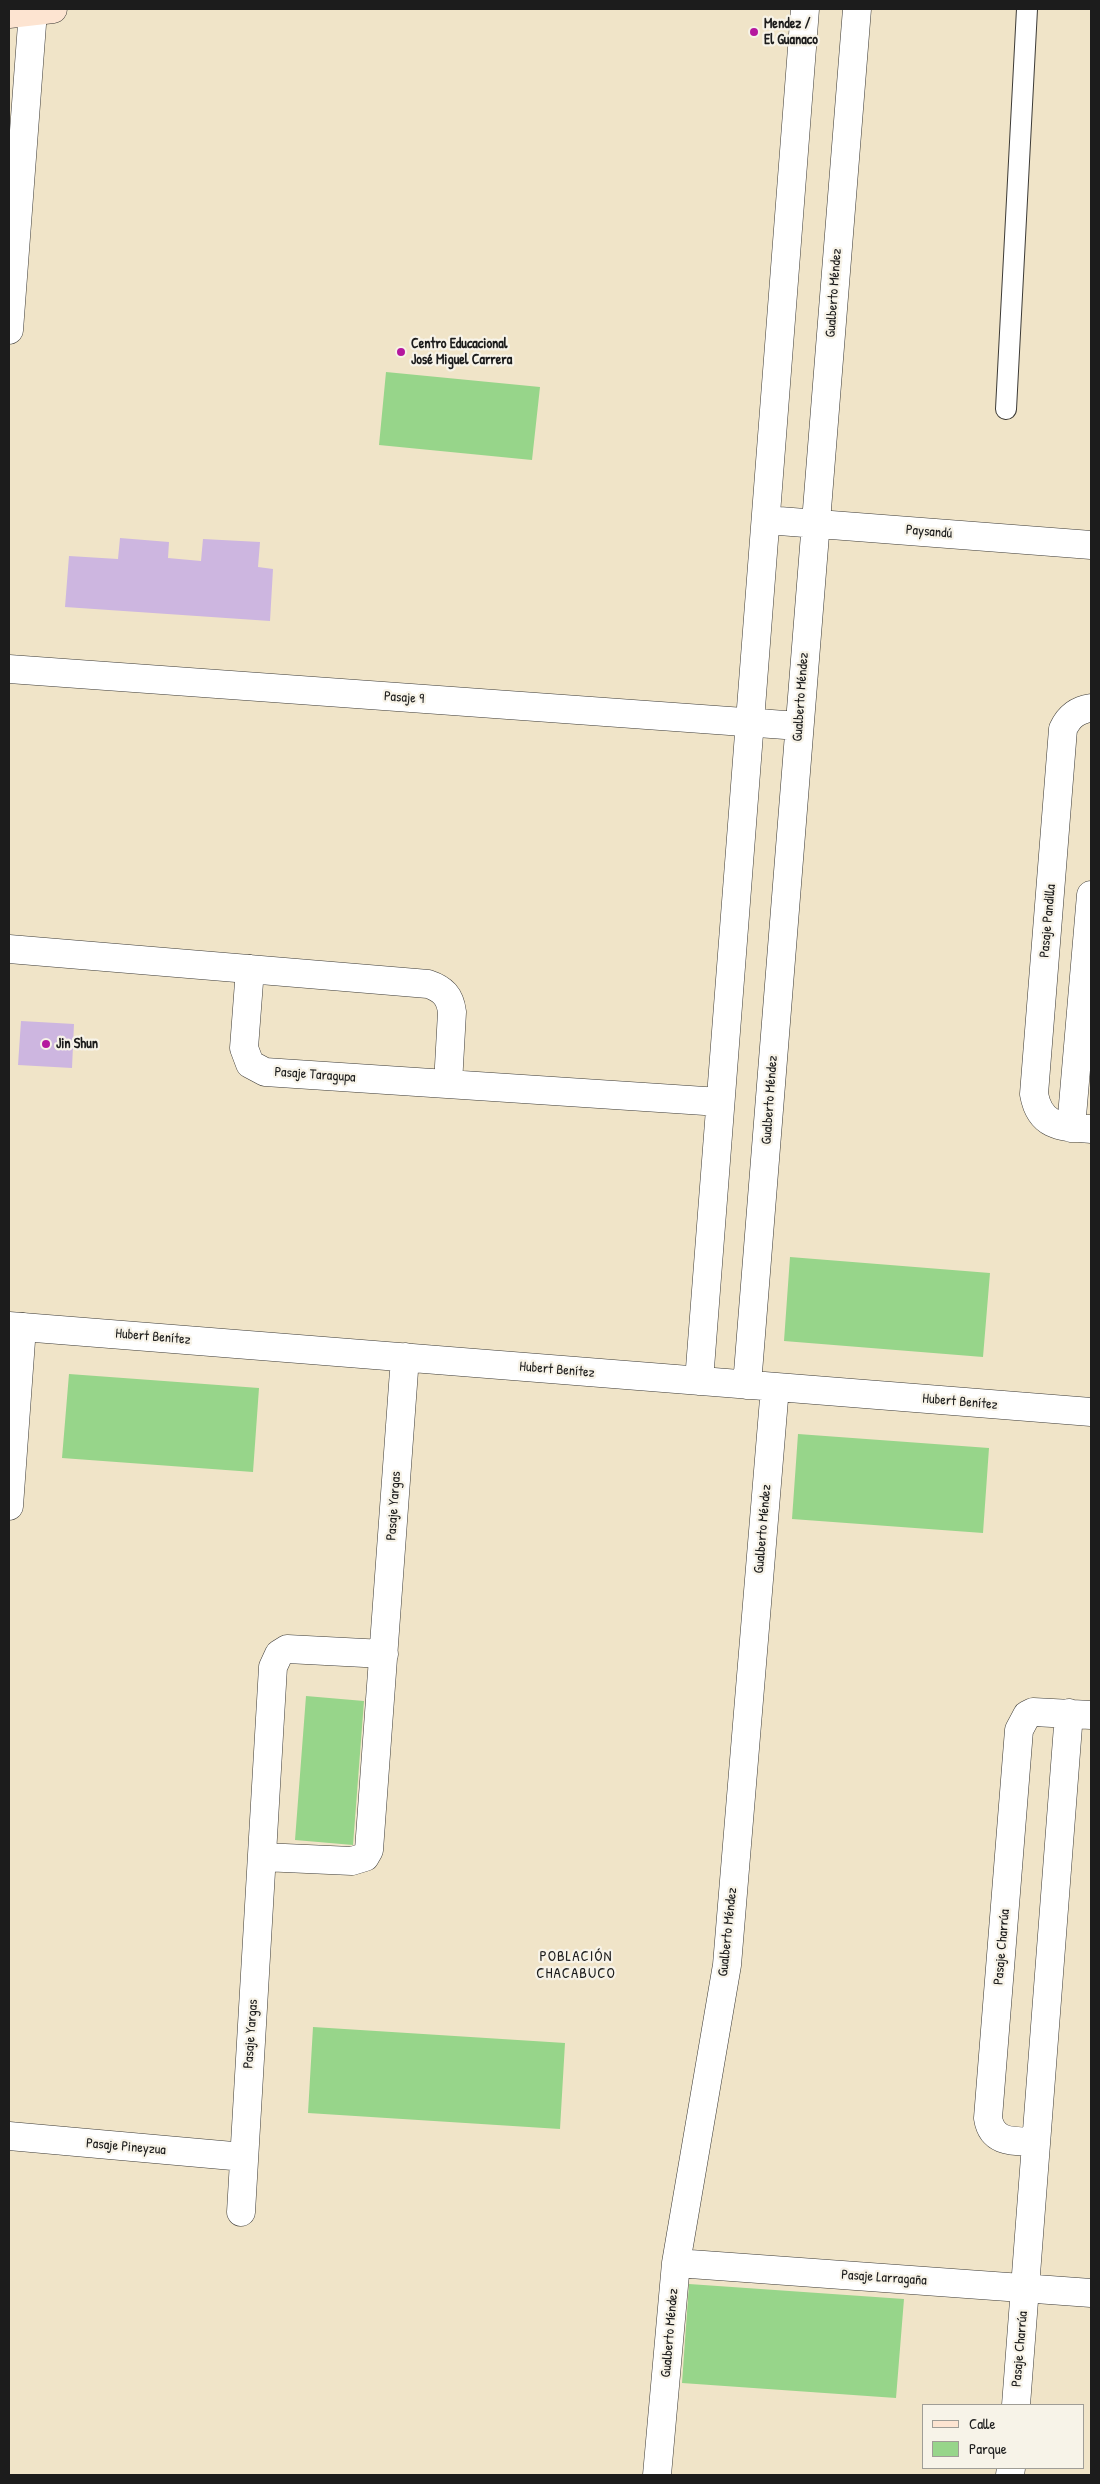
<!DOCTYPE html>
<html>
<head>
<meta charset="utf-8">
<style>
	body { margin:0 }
	#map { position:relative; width:1100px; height:2484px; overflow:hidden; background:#f0e4c8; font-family:"Patrick Hand",sans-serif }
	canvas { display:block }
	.frame { position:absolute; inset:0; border:10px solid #1c1c1c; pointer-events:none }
	.legend { position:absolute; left:922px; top:2404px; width:162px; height:65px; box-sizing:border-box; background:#f7f3e8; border:1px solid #9f9d96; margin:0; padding:6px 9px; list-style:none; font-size:15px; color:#1c1c1c }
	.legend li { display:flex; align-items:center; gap:10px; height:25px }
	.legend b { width:25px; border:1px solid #9f9d96 }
</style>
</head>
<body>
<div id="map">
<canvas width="1100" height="2484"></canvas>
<div class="frame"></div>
<ul class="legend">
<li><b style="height:6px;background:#fde4d1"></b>Calle</li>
<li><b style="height:14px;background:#97d58a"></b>Parque</li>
</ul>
</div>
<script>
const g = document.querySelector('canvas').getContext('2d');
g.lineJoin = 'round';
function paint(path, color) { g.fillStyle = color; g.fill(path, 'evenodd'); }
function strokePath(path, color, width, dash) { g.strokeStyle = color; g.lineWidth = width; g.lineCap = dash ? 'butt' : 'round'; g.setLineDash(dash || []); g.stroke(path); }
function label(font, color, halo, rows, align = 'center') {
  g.font = font + ' "Patrick Hand",sans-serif'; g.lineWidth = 4.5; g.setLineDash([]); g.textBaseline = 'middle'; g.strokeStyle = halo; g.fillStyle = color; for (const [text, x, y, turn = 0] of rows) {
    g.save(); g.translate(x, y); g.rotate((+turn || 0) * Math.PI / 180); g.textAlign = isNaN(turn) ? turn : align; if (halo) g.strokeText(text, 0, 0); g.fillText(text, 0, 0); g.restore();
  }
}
const green = new Path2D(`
	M386 372 540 387 532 460 379 445Z
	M790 1257 990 1273 983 1357 784 1341Z
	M69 1374 259 1388 253 1472 62 1458Z
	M798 1434 989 1448 983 1533 792 1519Z
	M306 1696 364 1701 353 1845 295 1840Z
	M313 2027 565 2043 560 2129 308 2113Z
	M689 2284 904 2299 896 2398 682 2383Z`);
const building = new Path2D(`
	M120 538 169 542 168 558 201 561 203 539 260 542 258 567 273 569 270 621 65 607 69 556 118 559Z
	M21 1021 74 1024 72 1068 18 1065Z`);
const service = new Path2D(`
	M1006 409 1027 9`);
const minor = new Path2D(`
	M766 520 1091 545
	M9 669 799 726
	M1091 708C1077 710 1069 716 1063 729L1034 1094C1040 1128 1063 1127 1091 1129
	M9 949 428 984C443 989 450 996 452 1012L448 1084
	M250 969 244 1048 250 1064 265 1072 720 1102
	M1071 1128 1091 895
	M22 1327 1091 1412
	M699 1381 805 9
	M747 1385 857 9
	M262 1857 352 1861 365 1857 369 1850 405 1357
	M9 2136 244 2157
	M1036 2142C1015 2141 992 2144 988 2118L1019 1730 1027 1715 1033 1712 1091 1715
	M241 2212 273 1667 279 1654 287 1649 384 1654
	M676 2263 1091 2293
	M1016 2405 1069 1713
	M657 2475 676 2263 727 1965 775 1387
	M1010 2475 1011 2468`);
const tertiary = new Path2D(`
	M9 330 33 11
	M9 1326 22 1327 9 1506`);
const secondary = new Path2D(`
	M9 14 53 9`);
const markers = [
	[754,32,5,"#b5179e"],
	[401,352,5,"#b5179e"],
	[46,1044,5,"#b5179e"]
];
const poiNames = [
	["Mendez /",764,24],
	["El Guanaco",764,40],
	["Centro Educacional",411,344],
	["José Miguel Carrera",411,360],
	["Jin Shun",56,1044]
];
const streetNames = [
	["Gualberto Méndez",834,293,-86],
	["Paysandú",929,532,5],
	["Gualberto Méndez",801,697,-86],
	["Pasaje 9",404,698,4],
	["Pasaje Pandilla",1048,921,-85],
	["Pasaje Taragupa",315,1075,4],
	["Gualberto Méndez",770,1100,-86],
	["Hubert Benítez",153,1337,5],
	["Hubert Benítez",557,1370,5],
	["Hubert Benítez",960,1402,5],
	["Pasaje Yargas",394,1506,-86],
	["Gualberto Méndez",763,1529,-85],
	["Gualberto Méndez",728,1932,-84],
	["Pasaje Charrúa",1002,1947,-85],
	["Pasaje Yargas",251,2034,-86],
	["Pasaje Pineyzua",126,2147,5],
	["Pasaje Larragaña",884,2278,4],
	["Gualberto Méndez",670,2333,-85],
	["Pasaje Charrúa",1020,2349,-85]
];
const neighbourhoodNames = [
	["POBLACIÓN",576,1957],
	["CHACABUCO",576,1974]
];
paint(green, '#97d58a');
paint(building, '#cdb6e0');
strokePath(service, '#3c3a36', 22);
strokePath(minor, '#3c3a36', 29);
strokePath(tertiary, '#3c3a36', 29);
strokePath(secondary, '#3c3a36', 29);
strokePath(service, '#fff', 20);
strokePath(minor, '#fff', 28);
strokePath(tertiary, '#fff', 28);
strokePath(secondary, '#fde4d1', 28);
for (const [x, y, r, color] of markers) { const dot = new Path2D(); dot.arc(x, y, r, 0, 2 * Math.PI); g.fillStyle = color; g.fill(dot); strokePath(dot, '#f7f3e8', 2); }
label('bold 14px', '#1c1c1c', '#f7f3e8', poiNames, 'left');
label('14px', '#1c1c1c', '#f7f3e8', streetNames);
g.letterSpacing = '1px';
label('15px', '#1c1c1c', '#f7f3e8', neighbourhoodNames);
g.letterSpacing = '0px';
</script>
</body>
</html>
